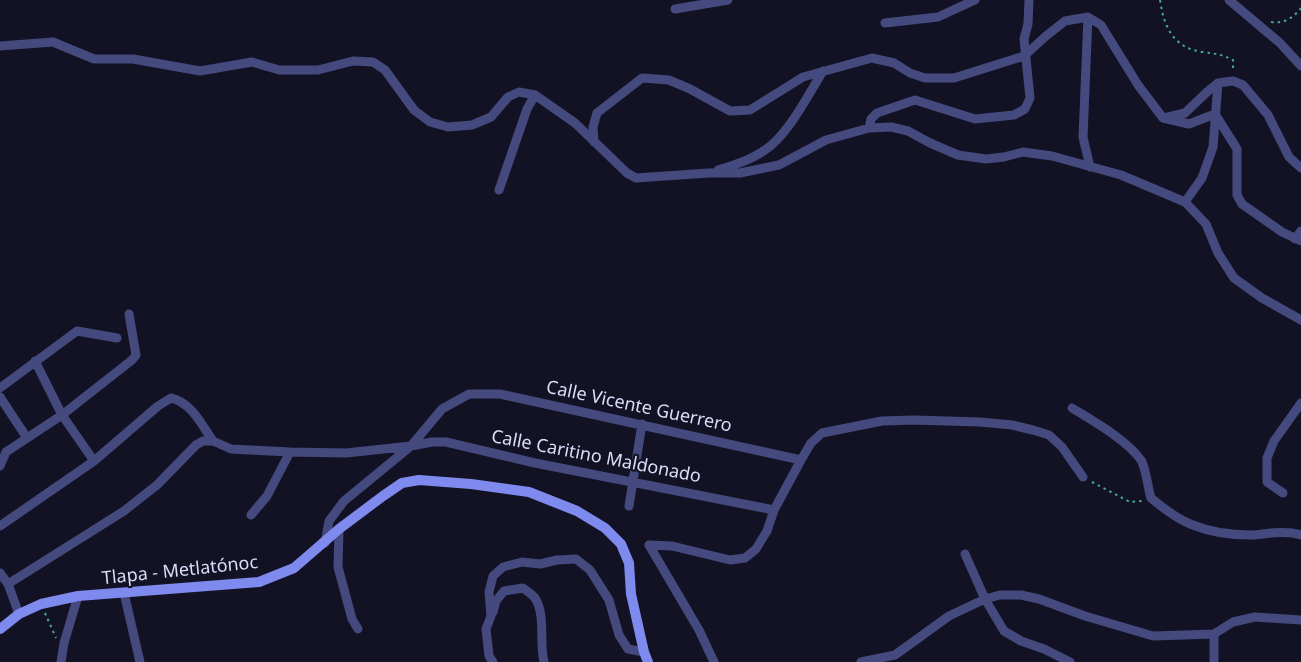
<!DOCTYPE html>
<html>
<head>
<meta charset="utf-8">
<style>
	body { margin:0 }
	canvas { display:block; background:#131225 }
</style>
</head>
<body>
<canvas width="1301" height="662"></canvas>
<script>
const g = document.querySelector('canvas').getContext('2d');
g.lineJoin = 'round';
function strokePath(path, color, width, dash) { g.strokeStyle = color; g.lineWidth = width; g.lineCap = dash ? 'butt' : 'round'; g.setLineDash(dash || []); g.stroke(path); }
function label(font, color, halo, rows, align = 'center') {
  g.font = font + ' "Noto Sans",sans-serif'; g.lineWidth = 4.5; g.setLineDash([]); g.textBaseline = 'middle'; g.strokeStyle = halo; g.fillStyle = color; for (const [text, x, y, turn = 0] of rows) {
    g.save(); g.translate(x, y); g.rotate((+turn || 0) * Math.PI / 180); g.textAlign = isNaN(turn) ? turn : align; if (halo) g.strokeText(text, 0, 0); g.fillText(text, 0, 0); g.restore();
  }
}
const path = new Path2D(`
	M1160 0C1164 27 1173 48 1203 52 1216 54 1221 54 1233 60V71
	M1271 22C1284 24 1293 18 1301 8
	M1092 482 1130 502 1142 501
	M45 613 56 638`);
const street = new Path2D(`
	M1229 0 1280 43 1301 66
	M675 9 728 0
	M1088 17 1083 137 1090 167
	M885 23 938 17 975 0
	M0 46 53 42 94 59H133L200 71 252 62 279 70H318L353 61 373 62 385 70 414 110 430 122 448 127 472 125 491 117 508 97 519 92 535 95 575 123 627 173 636 178 709 173H740L779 165 826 140 869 128 891 127 908 131 930 143 958 155 986 159 1004 157 1023 152 1052 156 1121 175 1185 202 1206 224 1218 253 1234 278 1262 298 1301 320
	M1164 118 1185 113 1207 92 1218 83 1233 81 1243 85 1268 115 1289 157 1301 168
	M869 128 871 119 877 113 915 100 975 119 1014 115 1025 109 1030 98 1024 39 1028 24 1029 0
	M594 142 593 127 597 113 642 78 669 80 690 89 730 111 750 110 803 77 872 58 894 63 910 73 925 78H954L1024 56 1046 36 1065 21 1088 17 1101 25 1138 85 1163 118 1189 124 1215 114 1237 149V195L1242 204 1282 232 1301 241
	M718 170C734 165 751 160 765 150 788 135 808 95 823 71
	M499 190 527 109 535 95
	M1185 202 1202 178 1213 147 1218 83
	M1295 239 1301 231
	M35 361 62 415 94 461
	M0 388 77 331 117 338
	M0 397 27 438
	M1072 408C1093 421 1127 440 1141 460 1146 468 1148 489 1151 498 1163 508 1178 520 1193 525 1210 532 1233 535 1251 535 1267 534 1285 530 1301 535
	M0 466 6 452 62 415 132 360 136 355 129 314
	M1283 493 1267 482V458L1274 441 1301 403
	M629 506 642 424
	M251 515 267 496 290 452
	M0 526 94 461 158 406 171 398C192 403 201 424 213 441
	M339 529 338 567 352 619 358 629
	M325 543 329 521 344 501 411 446 442 409 469 394H500L801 460
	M649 545 672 546 730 560 745 558 756 549 767 531 774 510 801 460 811 443 822 433 882 421 914 420 980 422 1012 425 1033 430 1049 435 1062 447 1083 477
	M649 545 699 630 714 662
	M965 554 985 599 1004 631 1021 641 1044 649 1070 662
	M0 573 8 584 19 614
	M8 584 124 511 157 485 196 445 203 441H213L231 449 290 452 346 453 411 446 432 442H446L535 463 774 510
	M124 593 140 662
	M493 612 496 601 504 591 523 588C527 591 532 594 535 598 546 615 539 642 544 662
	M1214 634V662
	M61 662 64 643 78 596
	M493 662 489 656 486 629 491 616 489 592 493 576 503 567 522 562 540 564 557 560 576 559 590 570 609 600 619 635 628 649 644 652
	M861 662 895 655 949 616 985 599 1000 595H1021L1039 599 1085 616 1153 636 1214 634 1233 622 1255 617 1301 620`);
const secondary = new Path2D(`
	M0 629 19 614 41 604 78 596 259 582 294 568 339 529 383 496 402 483 419 480 471 484 529 492 577 511 605 528 621 544 629 563 631 594 644 652 648 662`);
const streetNames = [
	["Calle Vicente Guerrero",639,407,12],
	["Calle Caritino Maldonado",596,457,11],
	["Tlapa - Metlatónoc",180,571,-6]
];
strokePath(path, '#40aa95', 2, [2.5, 4]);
strokePath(street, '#44497e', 9);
strokePath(secondary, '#7e8aee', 10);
label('18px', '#dbdcfa', '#131225', streetNames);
</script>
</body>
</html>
